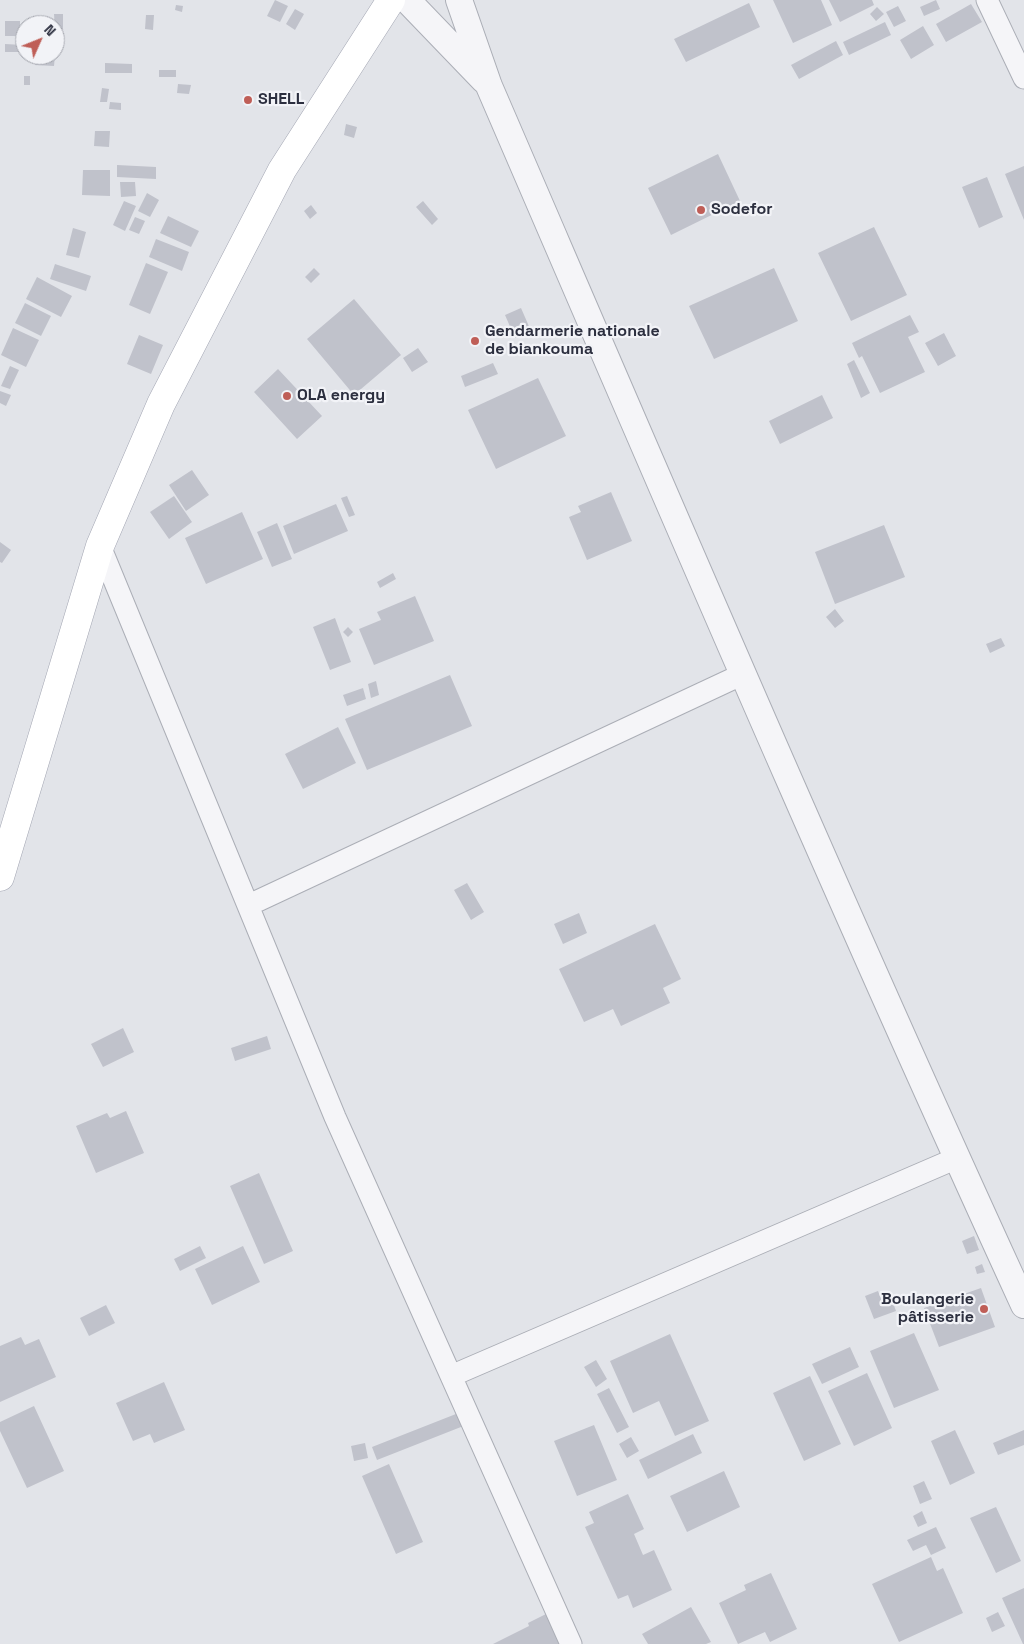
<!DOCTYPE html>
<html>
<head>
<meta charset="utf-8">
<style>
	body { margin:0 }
	#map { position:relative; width:1024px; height:1644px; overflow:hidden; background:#e2e4e9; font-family:"Space Grotesk",sans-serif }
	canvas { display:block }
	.north { position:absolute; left:15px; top:15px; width:50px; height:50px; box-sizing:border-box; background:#f2f3f7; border:1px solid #a3a5ad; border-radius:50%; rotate:46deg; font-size:14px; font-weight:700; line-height:20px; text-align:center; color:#2c2f3f }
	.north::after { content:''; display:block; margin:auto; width:18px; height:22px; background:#bf5e57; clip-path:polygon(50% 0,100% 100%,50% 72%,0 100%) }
</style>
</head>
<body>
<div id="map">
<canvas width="1024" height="1644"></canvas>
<div class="north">N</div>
</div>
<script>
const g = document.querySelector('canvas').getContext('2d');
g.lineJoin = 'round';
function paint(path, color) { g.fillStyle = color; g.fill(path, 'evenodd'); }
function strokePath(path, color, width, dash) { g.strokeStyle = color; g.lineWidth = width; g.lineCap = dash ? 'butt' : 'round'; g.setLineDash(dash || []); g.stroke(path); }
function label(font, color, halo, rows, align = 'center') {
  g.font = font + ' "Space Grotesk",sans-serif'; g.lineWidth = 4.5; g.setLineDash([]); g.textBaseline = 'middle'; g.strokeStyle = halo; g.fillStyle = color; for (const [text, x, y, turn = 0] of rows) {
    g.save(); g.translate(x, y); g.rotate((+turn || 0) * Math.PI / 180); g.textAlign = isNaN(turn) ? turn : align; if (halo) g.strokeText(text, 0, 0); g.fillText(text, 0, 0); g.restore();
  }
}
const building = new Path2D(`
	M275 0 288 6 280 22 267 16Z
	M773 0H821L832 25 793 43Z
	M829 0H872L874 5 840 22Z
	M936 0 940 9 924 16 920 7Z
	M749 3 760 27 686 62 674 39Z
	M971 4 982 22 946 42 936 24Z
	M176 5 183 6 182 12 175 10Z
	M898 6 906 21 894 27 886 12Z
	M877 7 884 14 876 21 870 14Z
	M295 9 304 14 295 30 286 24Z
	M54 14H63V29H55Z
	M146 15H154L153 30 145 29Z
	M5 21H20V36H5Z
	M885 22 891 35 849 55 843 42Z
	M923 26 934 45 911 59 900 40Z
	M836 41 843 55 799 79 791 65Z
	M5 44 23 45 22 52H5Z
	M35 55H55L54 66 35 65Z
	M105 63 132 64V73H105Z
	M159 70H176V77H159Z
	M24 76H30V85H24Z
	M178 84 191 85 189 94 177 93Z
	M102 88 109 89 107 102H100Z
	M110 102 121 103V110L109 109Z
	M346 124 357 127 354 138 344 135Z
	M95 131H110L109 147 94 146Z
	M718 154 740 201 671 235 648 188Z
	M117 165 156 167V179L117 177Z
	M1024 166V220L1005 174Z
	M83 170H110V196L82 195Z
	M987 177 1003 217 979 228 962 187Z
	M120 182H135L136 196 121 197Z
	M147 193 159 200 150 217 138 211Z
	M124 201 136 206 125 231 113 225Z
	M423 201 438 219 432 225 416 207Z
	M311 205 317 213 310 219 304 211Z
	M168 216 199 231 191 247 160 233Z
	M135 217 145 221 139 234 129 230Z
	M874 227 907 295 851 321 818 253Z
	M73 228 86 232 79 258 66 255Z
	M156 239 189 252 182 271 149 257Z
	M146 263 168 272 150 314 129 305Z
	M55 264 91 276 86 291 50 279Z
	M314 268 320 274 311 283 305 277Z
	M774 268 798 321 714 359 689 306Z
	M37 277 72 296 61 317 26 299Z
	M354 299 401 355 354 395 307 339Z
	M25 303 51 316 41 336 15 323Z
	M521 308 531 331 515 338 505 315Z
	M910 315 919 332 908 337 925 372 880 393 862 356 859 358 852 343Z
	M13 328 39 340 26 367 1 355Z
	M944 333 956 356 938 366 925 343Z
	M139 335 163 345 151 374 127 364Z
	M418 348 428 362 412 372 403 358Z
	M854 360 870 393 861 398 847 364Z
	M493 363 498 374 465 387 461 376Z
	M10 366 19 370 10 389 1 386Z
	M278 369 322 416 297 439 254 392Z
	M538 378 566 436 496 469 468 410Z
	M0 391 11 395 6 406 0 403Z
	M822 395 833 418 780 444 769 421Z
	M192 470 209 495 186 511 169 485Z
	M611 492 632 541 587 560 569 517 581 512 578 506Z
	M174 496 192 522 169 539 150 512Z
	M347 496 355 515 349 517 341 498Z
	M336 504 348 531 294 554 283 526Z
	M242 512 263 559 206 584 185 538Z
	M277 523 292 559 272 567 257 532Z
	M884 525 905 577 835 604 815 552Z
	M0 542 11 550 2 563 0 562Z
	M393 573 396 579 380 588 377 582Z
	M415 596 434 641 374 665 359 629 381 620 377 612Z
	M835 609 844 621 835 628 826 617Z
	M335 618 351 662 330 670 313 627Z
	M348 627 353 632 348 637 343 632Z
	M1001 638 1005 646 990 653 986 644Z
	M450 675 472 726 367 770 345 719Z
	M376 681 379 695 371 698 368 684Z
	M363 688 366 699 347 706 343 695Z
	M338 727 356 763 303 789 285 754Z
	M467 883 484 912 471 920 454 890Z
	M579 913 587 933 563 944 554 924Z
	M655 924 681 979 663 988 670 1003 621 1026 613 1009 584 1022 559 969Z
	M123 1028 134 1052 103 1067 91 1044Z
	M267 1036 271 1049 235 1061 231 1048Z
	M126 1111 144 1153 96 1173 76 1126 107 1113 110 1118Z
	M259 1173 293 1251 264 1264 230 1186Z
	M974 1236 979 1250 967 1254 962 1241Z
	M200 1246 206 1258 180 1271 174 1259Z
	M243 1246 260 1282 212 1305 195 1269Z
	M982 1264 985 1272 977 1274 975 1267Z
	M981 1288 995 1327 939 1347 924 1308Z
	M878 1291 883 1304 892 1300 896 1311 874 1319 865 1296Z
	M106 1305 115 1323 89 1336 80 1318Z
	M914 1333 939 1390 894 1408 870 1351Z
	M670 1334 709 1421 675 1436 659 1401 633 1413 610 1361Z
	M21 1337 25 1345 39 1339 56 1377 0 1402V1346Z
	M850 1347 859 1367 822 1384 812 1364Z
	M596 1360 607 1379 596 1387 584 1367Z
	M867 1373 892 1428 854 1446 828 1391Z
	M810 1376 841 1444 804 1461 773 1393Z
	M164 1382 185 1430 154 1443 150 1434 133 1441 116 1403Z
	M609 1388 629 1427 617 1433 597 1394Z
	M34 1406 64 1471 27 1488 0 1431V1422Z
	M461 1412 466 1425 377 1460 372 1447Z
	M594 1425 617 1480 577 1496 554 1441Z
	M955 1430 975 1473 950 1485 931 1441Z
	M1024 1430V1445L998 1455 993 1443Z
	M693 1434 702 1453 648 1479 639 1460Z
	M631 1437 639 1451 627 1458 619 1444Z
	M365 1443 368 1458 354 1461 351 1446Z
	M389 1464 423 1542 396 1554 362 1476Z
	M724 1471 740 1507 687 1532 670 1496Z
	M924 1481 932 1499 920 1504 913 1486Z
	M628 1494 644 1529 634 1534 643 1555 654 1550 672 1590 633 1608 628 1595 618 1599 585 1527 594 1523 589 1512Z
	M996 1507 1021 1561 996 1573 970 1518Z
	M922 1511 927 1523 918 1527 913 1516Z
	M936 1527 946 1548 931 1555 926 1545 913 1551 907 1540Z
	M931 1557 937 1571 943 1568 963 1613 899 1642 872 1584Z
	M771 1573 797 1629 770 1642 765 1632 738 1644 719 1603 746 1590 744 1585Z
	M1024 1588V1644H1023L1002 1598Z
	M691 1607 711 1642 706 1644H648L642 1634Z
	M550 1612 566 1644H493L529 1626 528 1623Z
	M998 1612 1005 1626 992 1632 986 1618Z`);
const minor = new Path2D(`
	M987 0 1024 78
	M100 546 335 1117 571 1644
	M249 905 743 674
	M451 1376 957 1158`);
const tertiary = new Path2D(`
	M407 0 484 80
	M459 0 489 86C665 494 839 902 1024 1305`);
const primary = new Path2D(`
	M0 877 100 546 161 404 282 170 391 0`);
const markers = [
	[248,100,5,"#bf5e57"],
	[701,210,5,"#bf5e57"],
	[475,341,5,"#bf5e57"],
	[287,396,5,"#bf5e57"],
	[984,1309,5,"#bf5e57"]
];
const poiNames = [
	["SHELL",258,100],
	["Sodefor",711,210],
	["Gendarmerie nationale",485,332],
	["de biankouma",485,350],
	["OLA energy",297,396],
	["Boulangerie",974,1300,"right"],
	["pâtisserie",974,1318,"right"]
];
paint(building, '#c0c2cb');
strokePath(minor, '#abaeb6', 23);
strokePath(tertiary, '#abaeb6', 28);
strokePath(primary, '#a3a6b3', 29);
strokePath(minor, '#f5f5f8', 21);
strokePath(tertiary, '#f5f5f8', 26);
strokePath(primary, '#fff', 28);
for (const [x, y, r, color] of markers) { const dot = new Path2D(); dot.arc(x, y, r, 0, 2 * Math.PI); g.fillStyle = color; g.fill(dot); strokePath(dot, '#f2f3f7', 2); }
label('bold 16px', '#2c2f3f', '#f2f3f7', poiNames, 'left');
</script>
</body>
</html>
